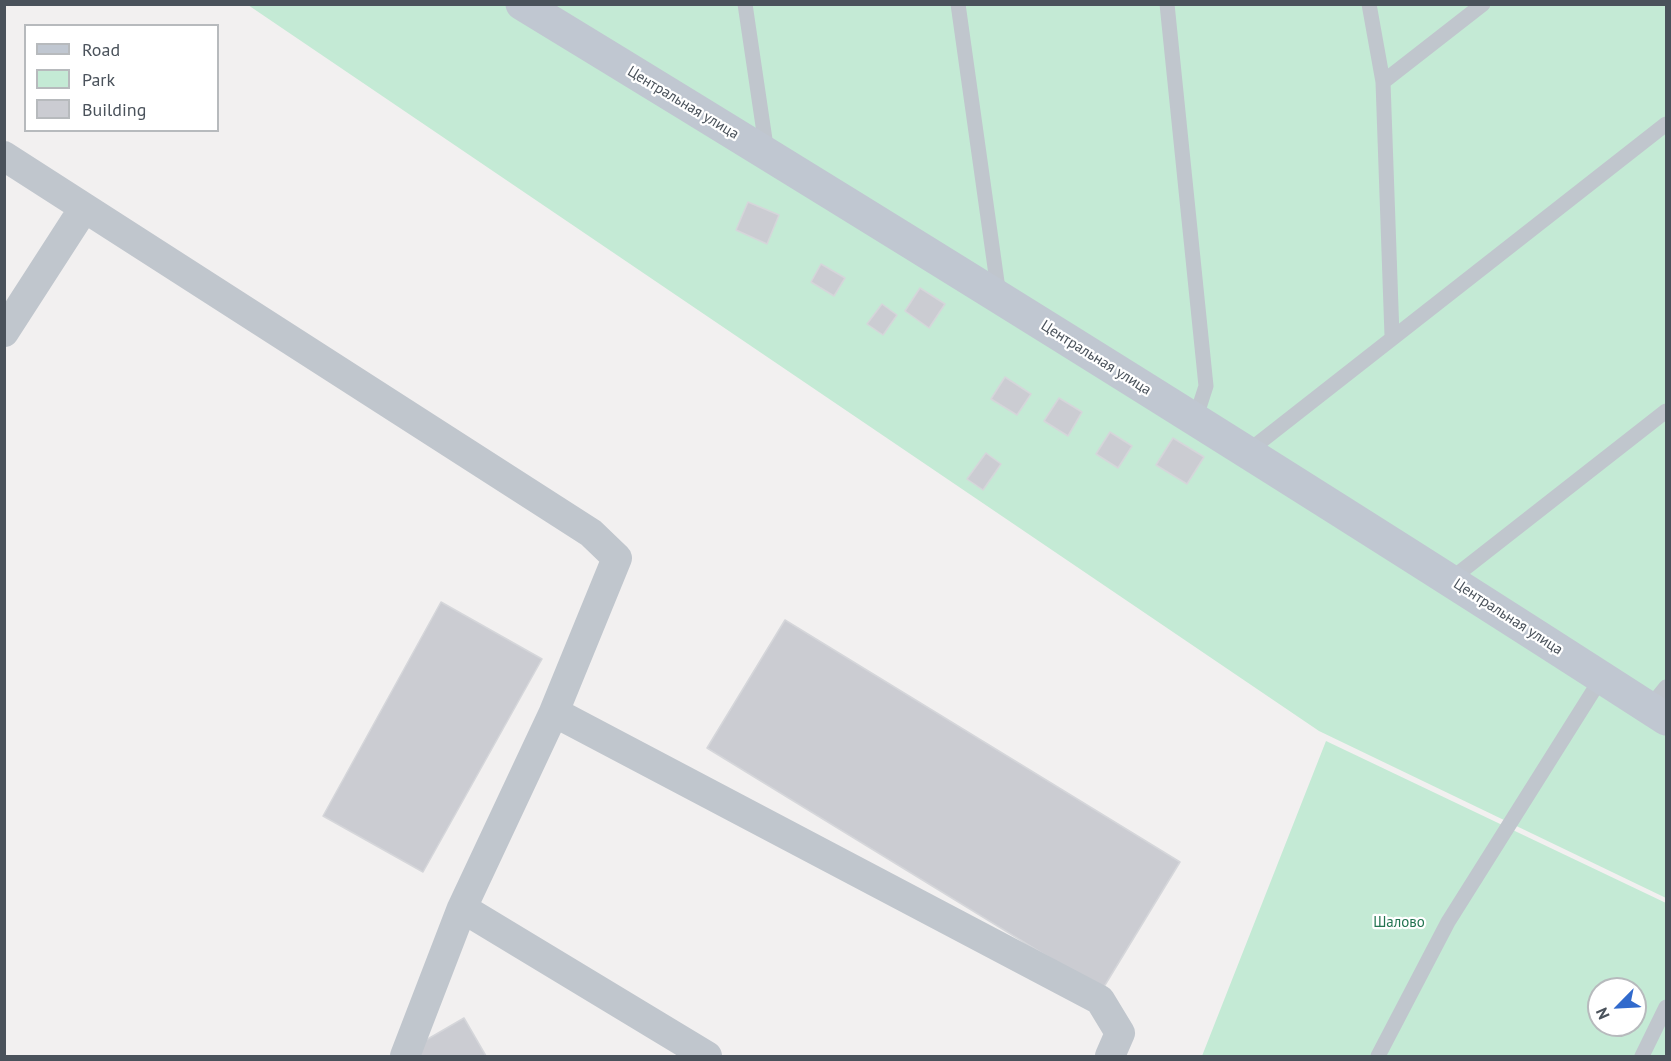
<!DOCTYPE html>
<html>
<head>
<meta charset="utf-8">
<style>
	body { margin:0 }
	#map { position:relative; width:1671px; height:1061px; overflow:hidden; background:#f2f0f0; font-family:"PT Sans",sans-serif }
	canvas { display:block }
	.frame { position:absolute; inset:0; border:6px solid #4a525b; pointer-events:none }
	.legend { position:absolute; left:24px; top:24px; width:195px; height:108px; box-sizing:border-box; background:#fff; border:2px solid #b7babd; margin:0; padding:8px 10px; list-style:none; font-size:18px; color:#4a525b }
	.legend li { display:flex; align-items:center; gap:12px; height:30px }
	.legend b { width:30px; border:2px solid #b7babd }
	.north { position:absolute; left:1587px; top:977px; width:60px; height:60px; box-sizing:border-box; background:#fff; border:2px solid #b7babd; border-radius:50%; rotate:246deg; font-size:16px; font-weight:700; line-height:24px; text-align:center; color:#4a525b }
	.north::after { content:''; display:block; margin:auto; width:21px; height:27px; background:#316acc; clip-path:polygon(50% 0,100% 100%,50% 72%,0 100%) }
</style>
</head>
<body>
<div id="map">
<canvas width="1671" height="1061"></canvas>
<div class="frame"></div>
<ul class="legend">
<li><b style="height:8px;background:#c0c7d1"></b>Road</li>
<li><b style="height:16px;background:#c4ead5"></b>Park</li>
<li><b style="height:16px;background:#cbccd2"></b>Building</li>
</ul>
<div class="north">N</div>
</div>
<script>
const g = document.querySelector('canvas').getContext('2d');
g.lineJoin = 'round';
function paint(path, color) { g.fillStyle = color; g.fill(path, 'evenodd'); }
function strokePath(path, color, width, dash) { g.strokeStyle = color; g.lineWidth = width; g.lineCap = dash ? 'butt' : 'round'; g.setLineDash(dash || []); g.stroke(path); }
function label(font, color, halo, rows, align = 'center') {
  g.font = font + ' "PT Sans",sans-serif'; g.lineWidth = 4.5; g.setLineDash([]); g.textBaseline = 'middle'; g.strokeStyle = halo; g.fillStyle = color; for (const [text, x, y, turn = 0] of rows) {
    g.save(); g.translate(x, y); g.rotate((+turn || 0) * Math.PI / 180); g.textAlign = isNaN(turn) ? turn : align; if (halo) g.strokeText(text, 0, 0); g.fillText(text, 0, 0); g.restore();
  }
}
const green = new Path2D(`
	M248 5H1666V898L1319 731Z
	M1326 741 1666 903V1056H1202ZM1599 989H1635V1025H1599Z`);
const building = new Path2D(`
	M748 202 779 215 767 244 736 230Z
	M821 264 845 278 834 296 811 282Z
	M920 288 945 304 929 328 905 311Z
	M882 304 897 315 883 335 867 324Z
	M1005 377 1031 394 1017 415 991 399Z
	M1059 398 1082 412 1068 436 1044 421Z
	M1110 432 1132 446 1118 468 1096 454Z
	M1173 438 1204 457 1187 484 1156 465Z
	M986 453 1001 464 983 490 967 479Z
	M441 602 542 659 423 872 323 816Z
	M785 620 1180 862 1102 990 707 748Z
	M464 1018 486 1056H420L414 1047Z`);
const lane = new Path2D(`
	M745 4 767 153
	M958 4 999 296
	M1167 4 1206 386 1195 420
	M1369 4 1383 82 1392 336
	M1383 82 1483 4
	M1246 453 1666 124
	M1450 580 1666 411
	M1649 708 1666 687
	M1378 1056 1448 922 1602 677
	M1642 1056 1666 1007`);
const street = new Path2D(`
	M4 156 591 533 617 558 554 712 1100 1000 1120 1033 1110 1056
	M4 332 84 208
	M462 908 707 1056
	M405 1056 462 908 554 712`);
const secondary = new Path2D(`
	M522 4C906 238 1288 475 1666 719`);
const streetNames = [
	["Центральная улица",683,103,31],
	["Центральная улица",1096,358,32],
	["Центральная улица",1508,617,33]
];
const parkNames = [
	["Шалово",1399,923]
];
paint(green, '#c4ead5');
paint(building, '#cbccd2');
strokePath(building, '#d5d6da', 1.5);
strokePath(lane, '#c0c6cd', 15);
strokePath(street, '#c0c6cd', 30);
strokePath(secondary, '#c0c7d1', 33);
label('15px', '#4a525b', '#fff', streetNames);
label('15px', '#237451', '#fff', parkNames);
</script>
</body>
</html>
